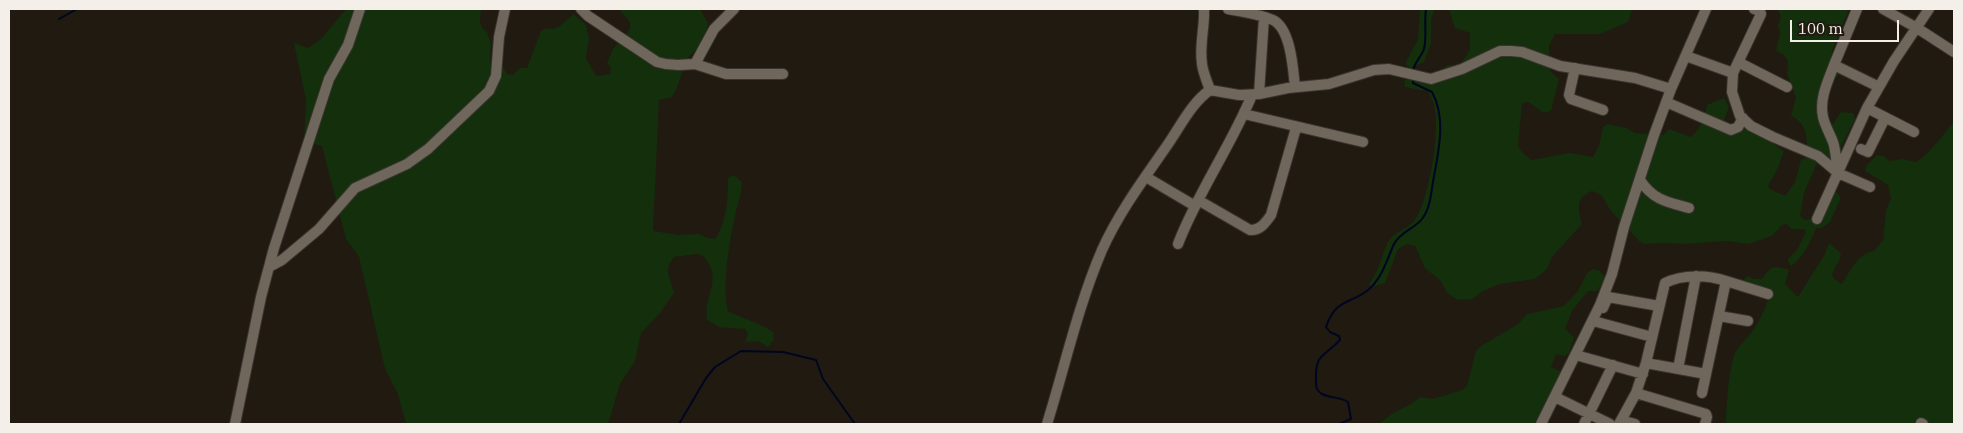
<!DOCTYPE html>
<html>
<head>
<meta charset="utf-8">
<style>
	body { margin:0 }
	#map { position:relative; width:1963px; height:433px; overflow:hidden; background:#211a11; font-family:"IBM Plex Serif",serif }
	canvas { display:block }
	.frame { position:absolute; inset:0; border:10px solid #f4efe8; pointer-events:none }
	.scale { position:absolute; left:1790px; top:20px; width:109px; height:22px; box-sizing:border-box; border:2px solid #f4efe8; border-top:0; padding-left:6px; font-size:15px; line-height:18px; white-space:nowrap; color:#f4efe8; -webkit-text-stroke:4px #211a11; paint-order:stroke }
</style>
</head>
<body>
<div id="map">
<canvas width="1963" height="433"></canvas>
<div class="frame"></div>
<div class="scale">100 m</div>
</div>
<script>
const g = document.querySelector('canvas').getContext('2d');
g.lineJoin = 'round';
function paint(path, color) { g.fillStyle = color; g.fill(path, 'evenodd'); }
function strokePath(path, color, width, dash) { g.strokeStyle = color; g.lineWidth = width; g.lineCap = dash ? 'butt' : 'round'; g.setLineDash(dash || []); g.stroke(path); }
const green = new Path2D(`
	M346 9H481L480 21 482 28 487 32 491 44 490 61 502 65 507 74 513 75 520 68H527L541 31 546 28C558 32 564 21 574 14L586 25 589 38 586 58 596 76 610 74 611 68 607 63 613 49 630 29V22L619 9H700L708 23 707 30 698 48 687 58 677 88 672 97 659 100 653 231 679 235 698 234 708 238 715 239C727 222 728 198 728 178L734 175 742 182C742 194 737 204 735 217 729 244 722 283 728 311 743 319 759 322 773 332L774 339 768 347 758 341 745 342 748 334 745 329 719 327 707 320C703 293 725 279 702 255L696 254 674 257C663 270 671 279 674 293L660 313 641 333 635 361 620 384 608 424H406L398 394 385 369 359 257 346 239 322 146 304 141 306 100 294 43 308 48 321 39Z
	M1420 9H1435L1431 19V43L1424 62 1411 68 1405 64 1418 39Z
	M1449 9H1632L1628 22 1600 34H1555L1549 46 1550 71 1559 79 1551 111 1544 113 1528 102 1522 103 1518 145 1521 151 1531 160 1570 153 1593 157 1599 146 1603 127 1608 124 1626 128 1635 133 1663 135 1669 129 1691 137C1702 127 1704 118 1707 105L1724 98 1729 107 1723 123 1726 129 1737 133 1744 127 1751 129 1784 151 1778 168 1768 186 1770 189 1785 196 1795 182 1801 160 1805 159C1808 142 1809 124 1791 116L1796 97 1787 74 1788 61 1784 55 1776 51 1780 33 1778 26C1781 19 1782 15 1777 9H1849L1832 51 1830 66 1839 74 1829 85H1821L1818 101V118L1833 124 1841 112 1853 113 1855 119 1830 168 1817 163 1804 193 1800 216 1805 220 1811 219 1815 210 1834 189 1841 198 1830 222 1822 228H1816C1813 238 1801 261 1791 266L1788 262V259L1797 250 1806 232 1804 229H1791L1787 224 1782 225 1772 236 1748 244 1727 241 1685 244 1664 243 1645 244 1639 241 1611 211 1601 195 1592 191C1575 198 1578 209 1582 224L1552 257 1547 269 1535 279 1500 284 1483 291 1472 299 1458 300 1447 293 1441 281 1425 268 1415 246 1407 244 1398 249 1385 283 1371 287 1369 284C1379 271 1381 256 1388 242 1394 231 1408 230 1415 220 1429 201 1447 109 1427 91L1404 87 1405 80C1422 80 1435 77 1448 65H1460L1470 50V33L1455 28Z
	M1954 122V424H1726C1726 408 1729 364 1736 351 1741 343 1748 338 1753 330 1762 318 1766 305 1771 291L1742 282 1747 276 1755 279H1762C1771 265 1773 265 1789 270L1785 284 1798 297 1825 254 1829 243 1841 253 1840 259 1832 274 1834 279 1842 284C1850 271 1858 253 1874 251L1883 240 1886 211 1891 198 1888 185 1865 171 1867 165 1877 155 1884 156 1889 161 1903 159 1916 162C1934 150 1941 136 1954 122Z
	M1593 269 1600 271 1605 278 1597 291H1588L1572 311 1565 329 1574 337 1569 353 1565 356 1556 354 1551 367 1561 372 1534 424H1379L1393 413 1411 404 1420 397 1433 399 1462 390 1467 386 1476 351 1481 346 1518 324 1527 314 1564 306 1578 291 1587 273Z`);
const stream = new Path2D(`
	M59 19 77 9
	M1413 71C1414 63 1421 57 1424 49 1427 37 1424 22 1426 9
	M679 424 706 378 715 367 741 351 783 352 816 360 823 379 855 424
	M1339 424 1351 419 1348 402C1341 397 1330 398 1322 394 1316 390 1316 387 1316 381 1315 353 1323 358 1340 340L1339 336 1330 332 1326 327C1336 298 1349 305 1368 290 1382 279 1387 259 1394 244 1400 232 1414 229 1422 219 1430 209 1431 194 1433 182 1438 153 1447 119 1432 92L1413 83V78`);
const minor = new Path2D(`
	M581 9 588 16 657 62C670 66 682 65 695 64L714 29 734 9
	M1204 9C1205 27 1199 45 1202 64 1203 73 1207 81 1210 90L1239 95 1259 94 1288 88 1329 84 1374 70 1389 69 1431 79 1462 69 1500 51H1511L1522 52 1560 66 1635 78 1671 89
	M1228 9C1242 12 1259 14 1273 20 1291 29 1293 69 1295 87
	M1754 9 1760 11 1761 14 1733 73 1732 92 1740 116 1751 126 1773 137 1818 156 1838 173 1870 187
	M1857 9 1834 65 1879 87
	M1883 9 1917 28 1954 52
	M1686 56 1733 73
	M1738 62 1787 87
	M695 64 726 74H783
	M1834 65C1828 81 1819 99 1823 117 1825 126 1830 134 1833 142 1836 150 1836 163 1838 173
	M1575 68 1569 95 1571 99 1603 110
	M1259 94 1264 17
	M1666 102 1731 130 1738 127 1743 118
	M1867 108 1914 132
	M1244 114 1363 142
	M1861 149 1868 152 1885 118
	M1146 177 1195 206
	M1640 180C1653 200 1667 202 1689 208
	M1198 200 1250 230C1260 231 1266 222 1271 215L1296 128
	M1817 219 1867 108 1894 61 1929 9
	M1178 244C1198 192 1231 146 1252 95
	M269 267 282 260 319 229 355 188 407 164 428 149 489 91 496 76 499 37 505 9
	M1603 308 1608 297 1659 306
	M1719 316 1748 321
	M1597 322 1652 337
	M1576 355 1643 374
	M1646 363 1706 374
	M1678 369 1696 276
	M1702 393 1726 281 1768 294
	M1555 397 1610 424
	M1621 420 1635 424
	M1921 423 1923 424
	M235 424 261 297 274 248 329 79 348 45 360 9
	M1047 424C1065 366 1078 306 1102 250 1118 214 1143 180 1166 147 1179 129 1191 103 1210 90
	M1541 424 1600 305 1612 274 1624 227 1654 135 1671 89 1706 9
	M1584 424 1613 365
	M1619 424 1636 393
	M1705 424 1707 417 1706 414 1636 393 1646 363 1665 283C1683 274 1707 275 1726 281`);
paint(green, '#132f0b');
strokePath(stream, '#000620', 2);
strokePath(minor, '#39342f', 12);
strokePath(minor, '#6f675c', 10);
</script>
</body>
</html>
